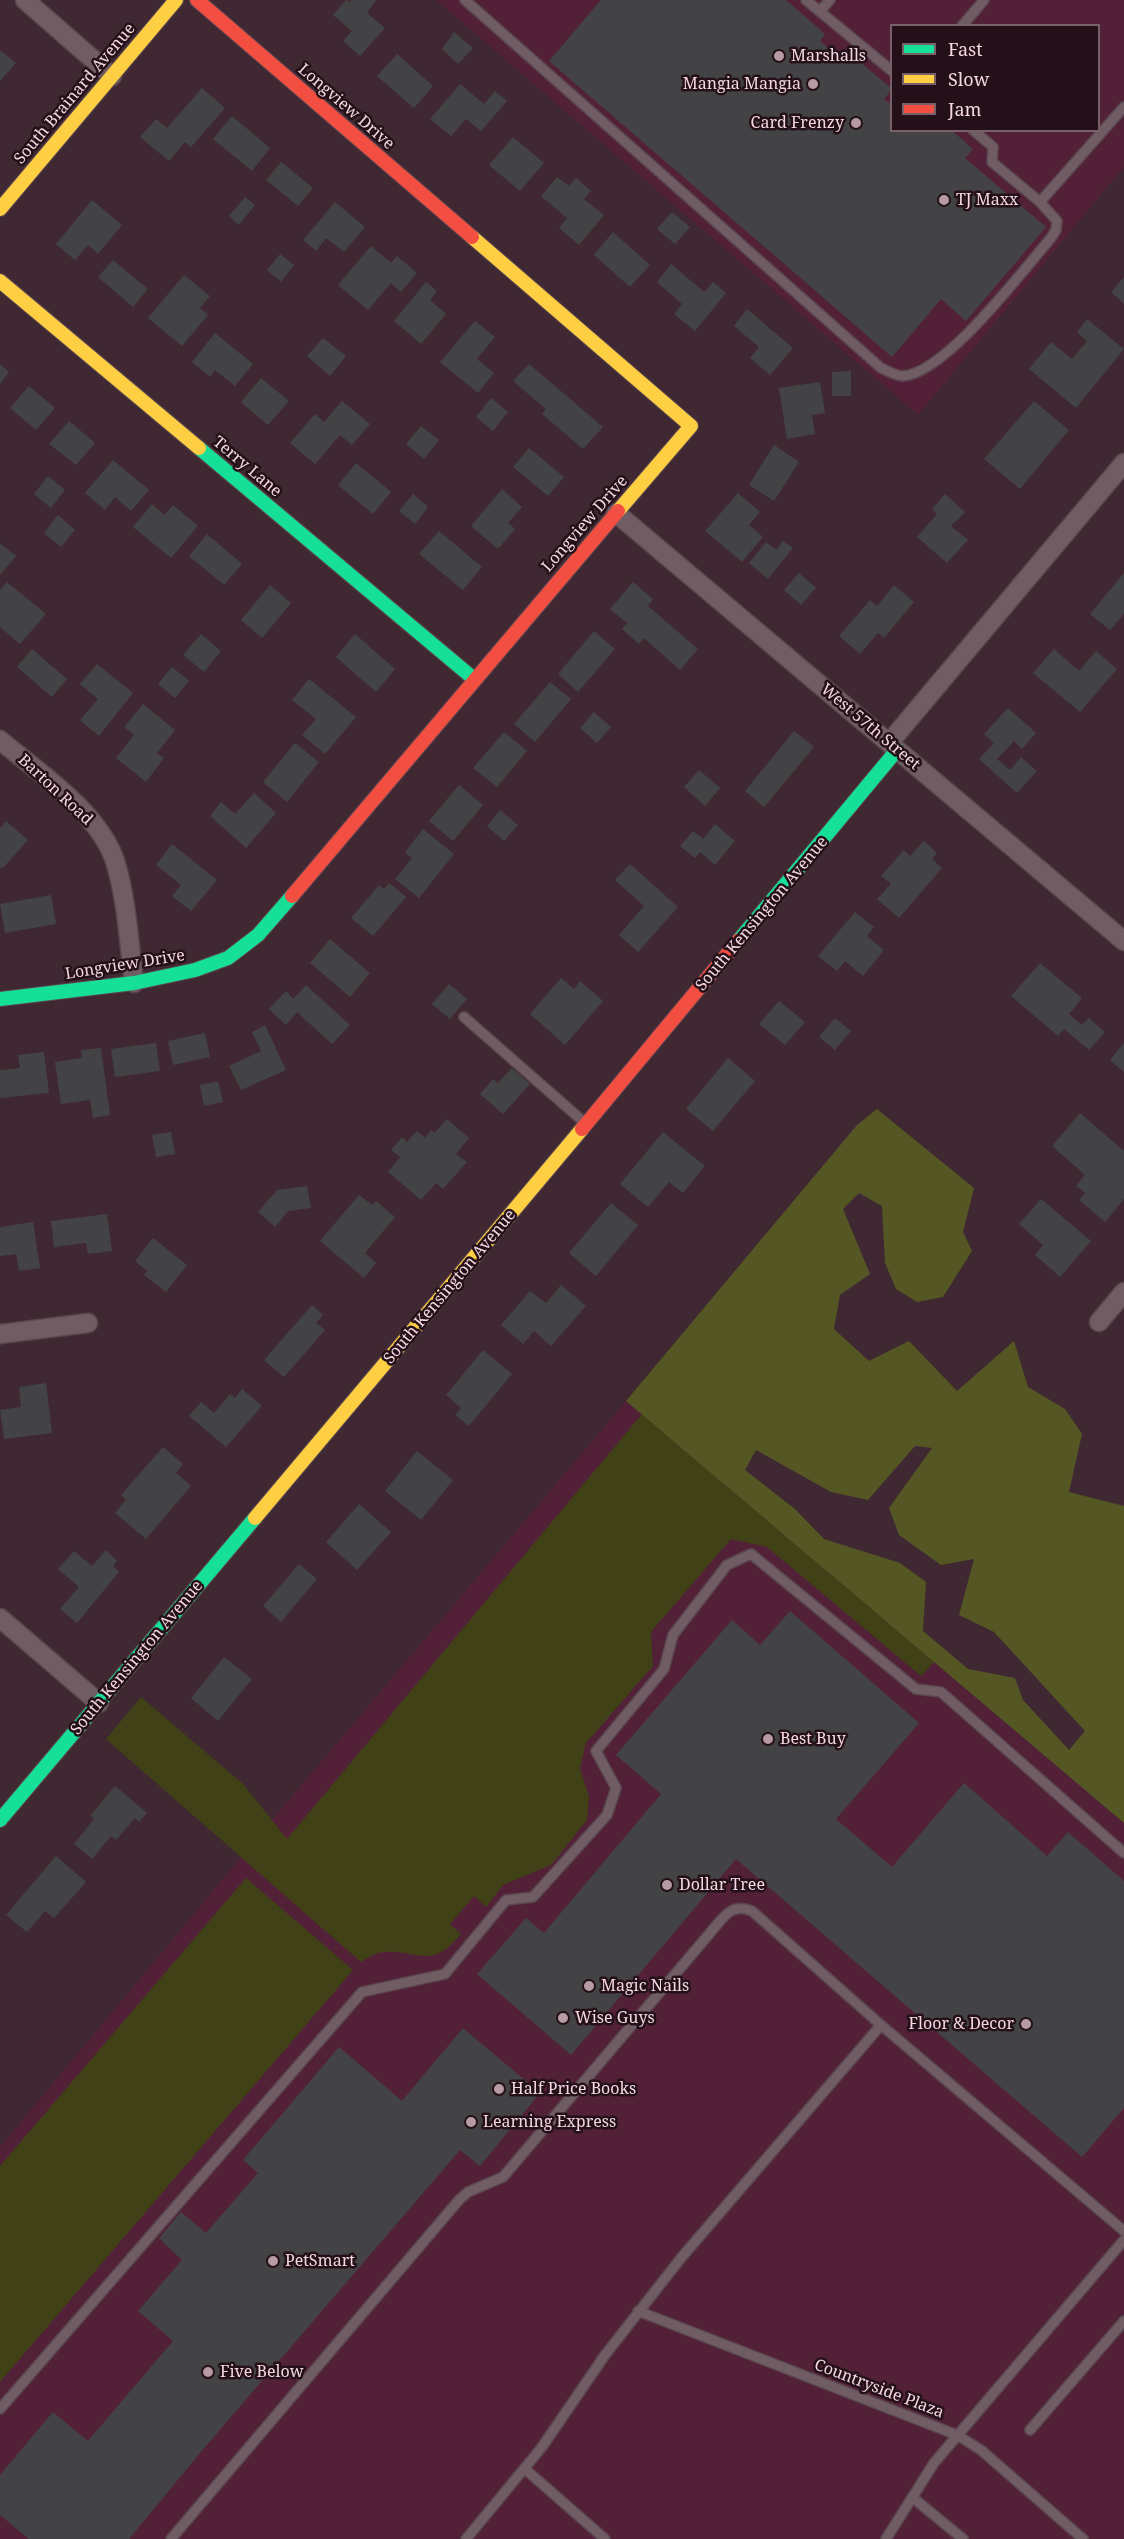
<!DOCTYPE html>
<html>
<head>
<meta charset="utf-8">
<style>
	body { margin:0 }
	#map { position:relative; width:1124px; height:2539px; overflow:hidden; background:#402832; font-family:"Noto Serif",serif }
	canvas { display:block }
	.legend { position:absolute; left:890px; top:24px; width:210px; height:108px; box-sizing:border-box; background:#241018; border:2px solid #786069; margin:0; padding:8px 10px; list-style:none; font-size:18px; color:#f5d7e2 }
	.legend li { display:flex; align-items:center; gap:12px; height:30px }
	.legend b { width:30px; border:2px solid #786069 }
</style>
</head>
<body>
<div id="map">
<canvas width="1124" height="2539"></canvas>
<ul class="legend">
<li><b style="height:8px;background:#16e098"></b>Fast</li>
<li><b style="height:8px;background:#ffcf43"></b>Slow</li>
<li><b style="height:8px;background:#f24e42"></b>Jam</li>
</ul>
</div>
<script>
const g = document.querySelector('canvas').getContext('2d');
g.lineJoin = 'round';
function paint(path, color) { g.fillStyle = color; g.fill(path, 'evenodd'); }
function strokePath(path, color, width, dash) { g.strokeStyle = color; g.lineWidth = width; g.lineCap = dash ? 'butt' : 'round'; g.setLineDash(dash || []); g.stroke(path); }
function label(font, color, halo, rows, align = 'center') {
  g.font = font + ' "Noto Serif",serif'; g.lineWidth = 5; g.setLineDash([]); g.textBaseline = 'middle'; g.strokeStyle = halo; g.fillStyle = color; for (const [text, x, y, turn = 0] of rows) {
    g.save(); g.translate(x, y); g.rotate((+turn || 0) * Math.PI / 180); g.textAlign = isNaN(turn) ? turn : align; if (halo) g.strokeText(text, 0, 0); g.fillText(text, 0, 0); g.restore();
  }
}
const built = new Path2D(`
	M436 0H1124V167L918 415ZM892 26H1098V130H892Z
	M626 1401 1124 1823V2539H0V2147L271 1821Z`);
const green = new Path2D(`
	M642 1414 934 1662 921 1676 767 1547 731 1539 651 1632 653 1666 586 1743 580 1768 589 1797 587 1820 551 1865 503 1885 486 1907 474 1896 450 1924 461 1934C428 1974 416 1946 378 1953 373 1954 366 1959 361 1962L106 1739 141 1697 243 1784 287 1839Z
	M246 1878 353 1970 0 2382V2166Z`);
const forest = new Path2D(`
	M877 1109 974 1188 963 1232 972 1251 943 1297 917 1302 896 1289 885 1263 882 1206 859 1193 843 1209 870 1274 840 1295 834 1329 869 1361 909 1341 957 1391 1014 1341 1028 1387 1065 1409 1082 1434 1069 1492 1124 1506V1823L626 1401 857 1125ZM915 1446 932 1448 889 1508 899 1535 941 1565 974 1559 959 1615 994 1632 1085 1731 1069 1750 1023 1700 1015 1678 968 1669 923 1631 926 1582 900 1563 824 1539 795 1509 745 1470 756 1450 831 1492 868 1500Z`);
const building = new Path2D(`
	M346 0 350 2 351 0H376L367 13 385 28 360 56 343 41 352 31 333 15Z
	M601 0H786L825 34 820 41 846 64 853 56 892 89 884 99 892 105V130H951L973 149 965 158 1046 227 966 321 941 299 892 357 549 61Z
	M454 32 473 48 458 64 442 49Z
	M0 50 16 63 0 81Z
	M397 54 433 86 414 108 377 76Z
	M460 84 484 104 495 91 507 101 481 131 466 119 451 136 430 119Z
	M202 88 225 108 191 147 185 142 169 161 140 137 156 119 167 128Z
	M232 116 270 148 252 171 213 139Z
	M513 137 544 163 520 191 489 165Z
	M281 162 313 188 298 206 266 180Z
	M557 177 569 186 576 178 591 191 584 199 604 215 579 245 559 228 567 218 541 196Z
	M245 197 255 205 239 225 229 216Z
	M92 200 122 225 98 254 88 245 75 260 56 244Z
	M335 202 365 227 344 252 326 238 316 251 303 240Z
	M672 212 690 227 675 244 657 229Z
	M613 232 650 265 630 287 594 255Z
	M371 246 391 263 397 256 417 273 401 292 391 283 368 310 338 285Z
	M280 254 294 265 281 282 267 270Z
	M113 260 148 289 133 307 98 277Z
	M671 264 704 292 713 282 726 293 695 331 674 314 682 304 657 282Z
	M184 275 210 296 200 308 208 315 182 346 148 318Z
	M1124 277V304L1111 292Z
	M426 282 437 291 430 300 446 314 421 344 394 321Z
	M747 309 793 348 770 375 750 358 759 347 734 326Z
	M1087 319 1124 349 1076 408 1029 369 1051 342 1072 359 1087 341 1077 332Z
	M475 321 495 337 477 359 494 373 478 393 440 362Z
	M215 333 253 364 235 386 215 370 210 377 192 362Z
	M323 338 346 356 330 376 307 356Z
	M0 364 9 372 0 384Z
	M529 364 603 427 583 449 542 414 546 409 513 381Z
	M851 371V396H832V372Z
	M261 378 289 401 268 425 241 402Z
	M820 382 825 413 812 415 815 434 787 439 779 388Z
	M29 386 55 408 36 430 10 408Z
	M491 398 508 412 493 431 476 417Z
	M342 401 370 424 352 445 340 435 315 464 290 443 315 414 324 422Z
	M1034 401 1069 430 1020 489 984 459Z
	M69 421 95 443 76 465 49 444Z
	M421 426 439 440 424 459 406 444Z
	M774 445 799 462 774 501 749 485Z
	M529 448 564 477 548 496 513 467Z
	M113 460 149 490 131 511 115 497 105 510 85 493Z
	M356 463 391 492 373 514 338 485Z
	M48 476 65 490 51 508 34 494Z
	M502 489 522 507 508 523 515 529 498 549 471 526Z
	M738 493 760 512 749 525 763 537 742 562 705 531Z
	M413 494 428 507 415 524 399 511Z
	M945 494 965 512 951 526 968 540 947 563 917 537 937 514 932 509Z
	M152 504 164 515 173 505 198 526 171 558 133 527Z
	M58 515 75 530 61 547 44 533Z
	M439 531 482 567 463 590 419 554Z
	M207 534 242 564 224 585 189 556Z
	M783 541 793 548 768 579 749 563 766 542 776 550Z
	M0 543 16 556 0 575Z
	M799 573 816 588 801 605 784 590Z
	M1124 573V614L1110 630 1090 614Z
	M7 582 46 614 20 644 0 627V590Z
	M633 582 653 599 648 606 698 649 680 670 644 638 639 644 622 629 627 623 610 609Z
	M270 585 291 603 262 638 241 620Z
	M894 585 914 602 884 638 878 633 860 654 839 636 870 600 877 606Z
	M594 631 615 649 578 692 558 674Z
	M201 634 221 651 204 672 183 655Z
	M355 634 395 669 376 692 336 657Z
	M32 649 67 679 52 697 17 667Z
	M1054 649 1079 671 1096 651 1117 669 1080 712 1033 673Z
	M97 664 133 693 99 736 80 720 98 699 80 684Z
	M172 667 189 681 175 698 158 684Z
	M309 679 356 717 325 754 302 735 316 719 292 700Z
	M550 682 571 699 535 742 514 724Z
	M143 704 175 730 157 753 164 758 146 782 116 758 134 735 124 727Z
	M1008 708 1036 733 1022 749 1014 741 997 759 1010 770 1021 757 1037 771 1017 793 979 759 994 743 984 734Z
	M594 712 611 727 597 743 580 728Z
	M794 731 814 747 764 807 745 791Z
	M504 732 527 751 497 787 473 768Z
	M295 743 319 762 287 802 263 782Z
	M699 770 720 788 705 806 684 787Z
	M459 785 483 805 453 841 429 821Z
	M254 793 276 813 246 848 210 816 221 802 235 814Z
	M500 810 518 825 504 841 487 826Z
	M6 821 28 840 2 869 0 867V828Z
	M715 824 735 841 715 865 700 852 695 858 680 846 693 831 703 839Z
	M423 829 454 854 419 898 395 879 412 858 405 852Z
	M924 841 937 853 932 859 942 868 899 918 877 899 891 884 881 876 904 850 910 856Z
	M172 844 217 880 191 911 172 896 181 885 156 865Z
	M630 864 678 907 638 952 619 935 644 906 615 880Z
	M389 883 406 897 373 936 351 918 379 885 384 889Z
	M51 895 56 924 5 933 0 904Z
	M855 912 874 927 867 936 884 950 863 976 845 961 837 971 818 956Z
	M330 939 370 973 350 997 310 963Z
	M1040 963 1082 998 1069 1014 1082 1025 1089 1018 1105 1032 1089 1050 1064 1029 1058 1036 1011 996Z
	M561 978 574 989 580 981 603 1001 565 1045 530 1014Z
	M449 984 467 999 450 1019 432 1004Z
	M306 985 350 1025 332 1044 297 1012 286 1025 269 1009 286 991 293 999Z
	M779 1001 805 1022 785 1045 759 1024Z
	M835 1018 851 1031 835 1050 819 1037Z
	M265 1025 286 1070 241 1090 229 1066 261 1051 252 1032Z
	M205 1033 210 1057 173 1065 168 1041Z
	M156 1043 160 1071 115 1077 111 1049Z
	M1124 1043V1072L1110 1060Z
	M101 1048 110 1115 93 1118 90 1100 61 1104 55 1062 82 1058 81 1050Z
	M44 1052 49 1093 0 1098V1070L20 1068 18 1055Z
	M728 1058 755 1081 713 1131 686 1109Z
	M512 1068 530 1084 503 1114 480 1094 493 1079 498 1083Z
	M218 1081 223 1102 204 1106 200 1085Z
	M1080 1113 1124 1151V1199L1105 1222 1079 1200 1085 1193 1076 1186 1085 1175 1052 1146Z
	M447 1119 469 1138 456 1154 467 1162 443 1189 436 1183 421 1200 388 1172 400 1157 391 1150 402 1137 407 1142 417 1131 425 1138 431 1130 434 1133Z
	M171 1132 175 1154 156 1157 152 1135Z
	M663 1132 705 1166 683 1193 669 1182 648 1207 620 1184Z
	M307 1186 311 1208 288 1211 275 1227 258 1212 277 1190Z
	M359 1195 372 1205 376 1201 395 1217 365 1253 376 1263 364 1278 320 1241Z
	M1041 1199 1091 1241 1060 1277 1035 1255 1043 1245 1019 1224Z
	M611 1203 638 1225 596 1276 569 1253Z
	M107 1214 112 1251 88 1254 86 1243 54 1247 51 1221Z
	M33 1222 40 1268 19 1271 16 1254 0 1256V1227Z
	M153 1238 187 1265 166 1292 144 1275 147 1271 135 1261Z
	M561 1285 586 1306 551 1346 534 1331 523 1344 501 1325 530 1291 546 1303Z
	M312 1305 323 1315 316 1323 325 1330 284 1377 264 1360Z
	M483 1350 512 1374 469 1426 455 1415 461 1408 446 1395Z
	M46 1383 52 1433 4 1439 0 1410 21 1407 19 1387Z
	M242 1389 262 1406 226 1447 189 1416 201 1402 214 1413 230 1394 235 1398Z
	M163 1447 183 1464 176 1473 191 1486 146 1539 115 1513 126 1500 121 1495Z
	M417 1451 453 1480 421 1520 385 1491Z
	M359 1504 391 1532 357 1570 326 1542Z
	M106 1550 117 1561 113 1566 119 1572 77 1623 60 1609 79 1587 58 1569 74 1551 92 1566Z
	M299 1564 317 1579 281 1622 263 1606Z
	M790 1611 919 1723 836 1819 892 1867 964 1783 1047 1856 1068 1832 1124 1881V2108L1082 2157 736 1859 571 2055 477 1974 526 1918 544 1933 661 1794 616 1755 732 1620 760 1645Z
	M224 1657 252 1679 218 1721 191 1698Z
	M115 1786 147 1813 139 1822 135 1818 116 1840 111 1836 92 1859 74 1844 94 1819 90 1816Z
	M56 1856 86 1882 54 1918 45 1911 27 1932 6 1915Z
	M463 2028 540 2093 480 2166 460 2150 200 2453 129 2539H29L0 2515V2475L53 2412 88 2441 173 2341 138 2311 182 2260 159 2238 181 2212 206 2233 258 2173 243 2160 339 2047 402 2101Z`);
const lane = new Path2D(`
	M465 0 881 368C888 371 896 376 903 376 946 373 1023 270 1051 238L1056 230 1057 221 1040 202
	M806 0 892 71
	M820 11 830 0
	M962 26 984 0
	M973 130 993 147 992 162 1040 202 1124 107
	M464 1017 585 1123
	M638 2311 957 2435 981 2450 1083 2539
	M0 2409 362 1992 445 1974 506 1900 533 1897 607 1815 616 1788 596 1751 664 1669 673 1635 727 1565 751 1554 916 1689 941 1692 1124 1853
	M1030 2430 1124 2321
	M525 2469 605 2539
	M912 2497 963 2539
	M171 2539 459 2200 468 2192 503 2177 710 1933C723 1918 731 1902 752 1911L881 2025 1124 2231
	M466 2539 542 2447 605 2355 681 2258 881 2025
	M886 2539 934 2463 1124 2240`);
const street = new Path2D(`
	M25 0 112 76
	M616 513 1124 941
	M0 740C39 773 98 811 115 861 127 900 129 943 134 983
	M889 743 1124 463
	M1099 1322 1124 1292
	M0 1334 88 1323
	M0 1618 99 1703`);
const fast = new Path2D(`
	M199 448 474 679
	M739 940 897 750
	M0 999 134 983 195 970 228 958 258 935 292 896
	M0 1820 255 1518`);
const slow = new Path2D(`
	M0 209 176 0
	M472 237 691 426 618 511
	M0 281 199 448
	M255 1518 582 1129`);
const jam = new Path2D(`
	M197 0 472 237
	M292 896 618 511
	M582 1129 739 940`);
const markers = [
	[779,56,6,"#b69aa4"],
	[813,84,6,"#b69aa4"],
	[856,123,6,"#b69aa4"],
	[944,200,6,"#b69aa4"],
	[768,1739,6,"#b69aa4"],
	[667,1885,6,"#b69aa4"],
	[589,1986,6,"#b69aa4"],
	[563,2018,6,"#b69aa4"],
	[1026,2024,6,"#b69aa4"],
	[499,2089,6,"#b69aa4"],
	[471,2122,6,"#b69aa4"],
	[273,2261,6,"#b69aa4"],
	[208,2372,6,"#b69aa4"]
];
const poiNames = [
	["Marshalls",791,56],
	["Mangia Mangia",801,84,"right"],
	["Card Frenzy",844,123,"right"],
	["TJ Maxx",956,200],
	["Best Buy",780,1739],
	["Dollar Tree",679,1885],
	["Magic Nails",601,1986],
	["Wise Guys",575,2018],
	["Floor & Decor",1014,2024,"right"],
	["Half Price Books",511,2089],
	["Learning Express",483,2122],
	["PetSmart",285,2261],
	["Five Below",220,2372]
];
const streetNames = [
	["South Brainard Avenue",75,94,-50],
	["Longview Drive",346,107,41],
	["Terry Lane",247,467,40],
	["Longview Drive",585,524,-49],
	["West 57th Street",870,727,40],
	["Barton Road",55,790,43],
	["South Kensington Avenue",762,914,-50],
	["Longview Drive",125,965,-9],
	["South Kensington Avenue",450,1287,-50],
	["South Kensington Avenue",137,1658,-50],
	["Countryside Plaza",879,2389,21]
];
paint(built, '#522137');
paint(green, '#404117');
paint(forest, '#545623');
paint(building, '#434346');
strokePath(lane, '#5a454e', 12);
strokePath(street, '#5a454e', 21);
strokePath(fast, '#5a454e', 16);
strokePath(slow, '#5a454e', 16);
strokePath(jam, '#5a454e', 16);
strokePath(lane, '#705d64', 9);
strokePath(street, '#705d64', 18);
strokePath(fast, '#16e098', 14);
strokePath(slow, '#ffcf43', 14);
strokePath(jam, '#f24e42', 14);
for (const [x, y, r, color] of markers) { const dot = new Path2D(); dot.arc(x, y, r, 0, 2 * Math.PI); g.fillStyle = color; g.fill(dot); strokePath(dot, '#241018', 2); }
label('16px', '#f5d7e2', '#241018', poiNames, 'left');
label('16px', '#f5d7e2', '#241018', streetNames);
</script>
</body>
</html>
